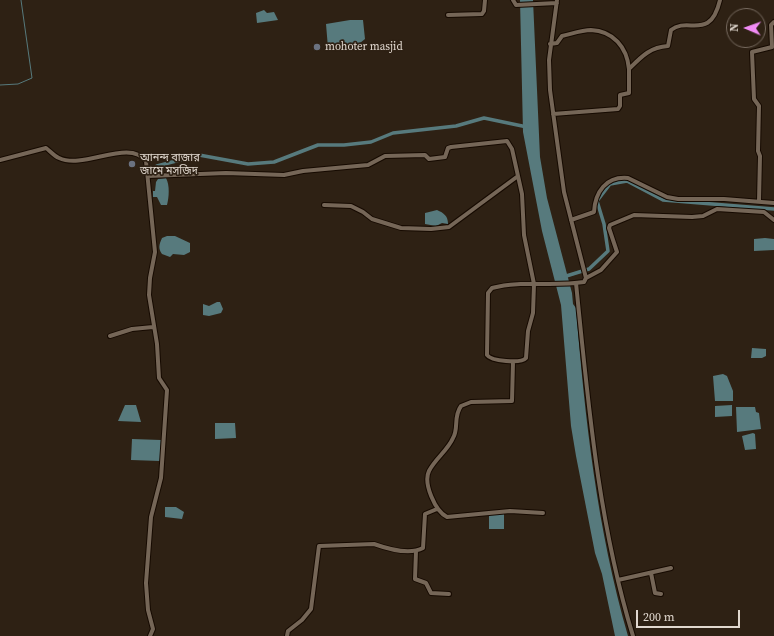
<!DOCTYPE html>
<html>
<head>
<meta charset="utf-8">
<style>
	body { margin:0 }
	#map { position:relative; width:774px; height:636px; overflow:hidden; background:#2e2114; font-family:"Source Serif 4",serif }
	canvas { display:block }
	.north { position:absolute; left:726px; top:8px; width:40px; height:40px; box-sizing:border-box; background:#2e2114; border:1px solid #766a5f; border-radius:50%; rotate:272deg; font-size:11px; font-weight:700; line-height:16px; text-align:center; color:#e1d8cf }
	.north::after { content:''; display:block; margin:auto; width:14px; height:18px; background:#f18bf5; clip-path:polygon(50% 0,100% 100%,50% 72%,0 100%) }
	.scale { position:absolute; left:636px; top:610px; width:104px; height:18px; box-sizing:border-box; border:2px solid #e1d8cf; border-top:0; padding-left:5px; font-size:12px; line-height:14px; white-space:nowrap; color:#e1d8cf; -webkit-text-stroke:3px #2e2114; paint-order:stroke }
</style>
</head>
<body>
<div id="map">
<canvas width="774" height="636"></canvas>
<div class="north">N</div>
<div class="scale">200 m</div>
</div>
<script>
const g = document.querySelector('canvas').getContext('2d');
g.lineJoin = 'round';
function paint(path, color) { g.fillStyle = color; g.fill(path, 'evenodd'); }
function strokePath(path, color, width, dash) { g.strokeStyle = color; g.lineWidth = width; g.lineCap = dash ? 'butt' : 'round'; g.setLineDash(dash || []); g.stroke(path); }
function label(font, color, halo, rows, align = 'center') {
  g.font = font + ' "Source Serif 4","Noto Sans Bengali",serif'; g.lineWidth = 3.5; g.setLineDash([]); g.textBaseline = 'middle'; g.strokeStyle = halo; g.fillStyle = color; for (const [text, x, y, turn = 0] of rows) {
    g.save(); g.translate(x, y); g.rotate((+turn || 0) * Math.PI / 180); g.textAlign = isNaN(turn) ? turn : align; if (halo) g.strokeText(text, 0, 0); g.fillText(text, 0, 0); g.restore();
  }
}
const water = new Path2D(`
	M520 0H533L540 157 547 198 572 293 573 304 576 308C585 419 597 529 628 636H615L602 574 595 553 576 456 571 426 561 305 542 231 523 132Z
	M264 10 267 13 274 12 278 20 257 23 256 13Z
	M350 20H363L365 39 360 43 328 48 326 24Z
	M166 178C170 185 169 198 167 205H161L157 197H153V191H155L156 182 158 179Z
	M437 210C444 213 448 216 448 224L442 223 436 226 425 224V213Z
	M167 236H175L190 243V252L184 255 173 254 170 257 162 254C158 248 159 245 162 238Z
	M765 238 774 239V250L754 251V239Z
	M217 302H220L223 309 221 313 209 316 203 315V304L209 306Z
	M752 348 766 349V356L762 358H751Z
	M723 374 727 376 733 391V401H715L713 376Z
	M125 405H136L141 422 118 421Z
	M732 405V416L715 417V406Z
	M736 407H755L756 412 759 413 761 429 737 432Z
	M215 423H235L236 438 215 439Z
	M753 433 755 434 756 449 745 450 742 436Z
	M132 439 161 440 160 461 131 460Z
	M165 507H176L184 512 182 519 165 517Z
	M504 514V529H489V515Z`);
const stream = new Path2D(`
	M0 85 18 84 32 78 21 0`);
const canal = new Path2D(`
	M157 166 199 155 248 164 274 162 318 145H344L371 142 393 133 456 126 484 118 527 127
	M563 277 589 269 608 251 604 224 597 201 610 184 627 181 663 200 774 209`);
const minor = new Path2D(`
	M513 0 516 5 557 3
	M557 0 549 60 550 90 564 192 586 278
	M448 15 482 14 484 11 485 0
	M550 44 557 43 562 36C571 34 582 30 591 30 613 31 627 47 629 69 641 57 650 47 668 46L671 30C688 16 710 42 720 0
	M553 114 618 109 620 106V95L629 93V69
	M0 160 46 148C50 151 54 156 59 158 84 170 129 138 146 161L155 252 150 278 149 295 157 344 159 378 167 390 161 478 151 517 146 583 148 610 153 629 150 636
	M148 176 226 173 284 175 303 171 368 165 385 156 425 155 429 159 445 157 448 148 451 147 507 141 512 149 522 194 524 235 534 284 533 313 528 331 526 358C521 364 491 361 487 355L488 293 492 288C522 280 553 287 584 282L586 278 601 270 617 252 609 228 610 225 634 215 692 217 703 216 717 209 764 212 774 220
	M759 201 760 156 758 151 759 106 754 99 752 52 772 47 771 25 774 22
	M324 205 351 206 363 212 372 219 401 228 431 229 449 227 518 176
	M571 220 594 212C595 192 606 176 628 178L667 197 678 199H724L774 203
	M576 283C588 401 598 522 633 636
	M110 336 132 329 153 327
	M513 362 512 401 471 402 461 406C453 417 459 428 453 438 448 450 435 459 429 471 423 483 435 511 447 517L510 511 543 513
	M416 551 415 579 426 583 431 593 449 594
	M651 573 655 593 661 594
	M618 580 671 568
	M287 636 288 631 302 620 311 609 319 546 374 544C388 549 410 555 423 548L425 514 437 509`);
const markers = [
	[317,47,4,"#6b7280"],
	[132,164,4,"#6b7280"]
];
const poiNames = [
	["mohoter masjid",325,47],
	["আনন্দ বাজার",140,158],
	["জামে মসজিদ",140,171]
];
paint(water, '#577a7d');
strokePath(stream, '#577a7d', 1);
strokePath(canal, '#577a7d', 3.5);
strokePath(minor, '#160a01', 6);
strokePath(minor, '#756657', 4);
for (const [x, y, r, color] of markers) { const dot = new Path2D(); dot.arc(x, y, r, 0, 2 * Math.PI); g.fillStyle = color; g.fill(dot); strokePath(dot, '#2e2114', 1.5); }
label('11px', '#e1d8cf', '#2e2114', poiNames, 'left');
</script>
</body>
</html>
